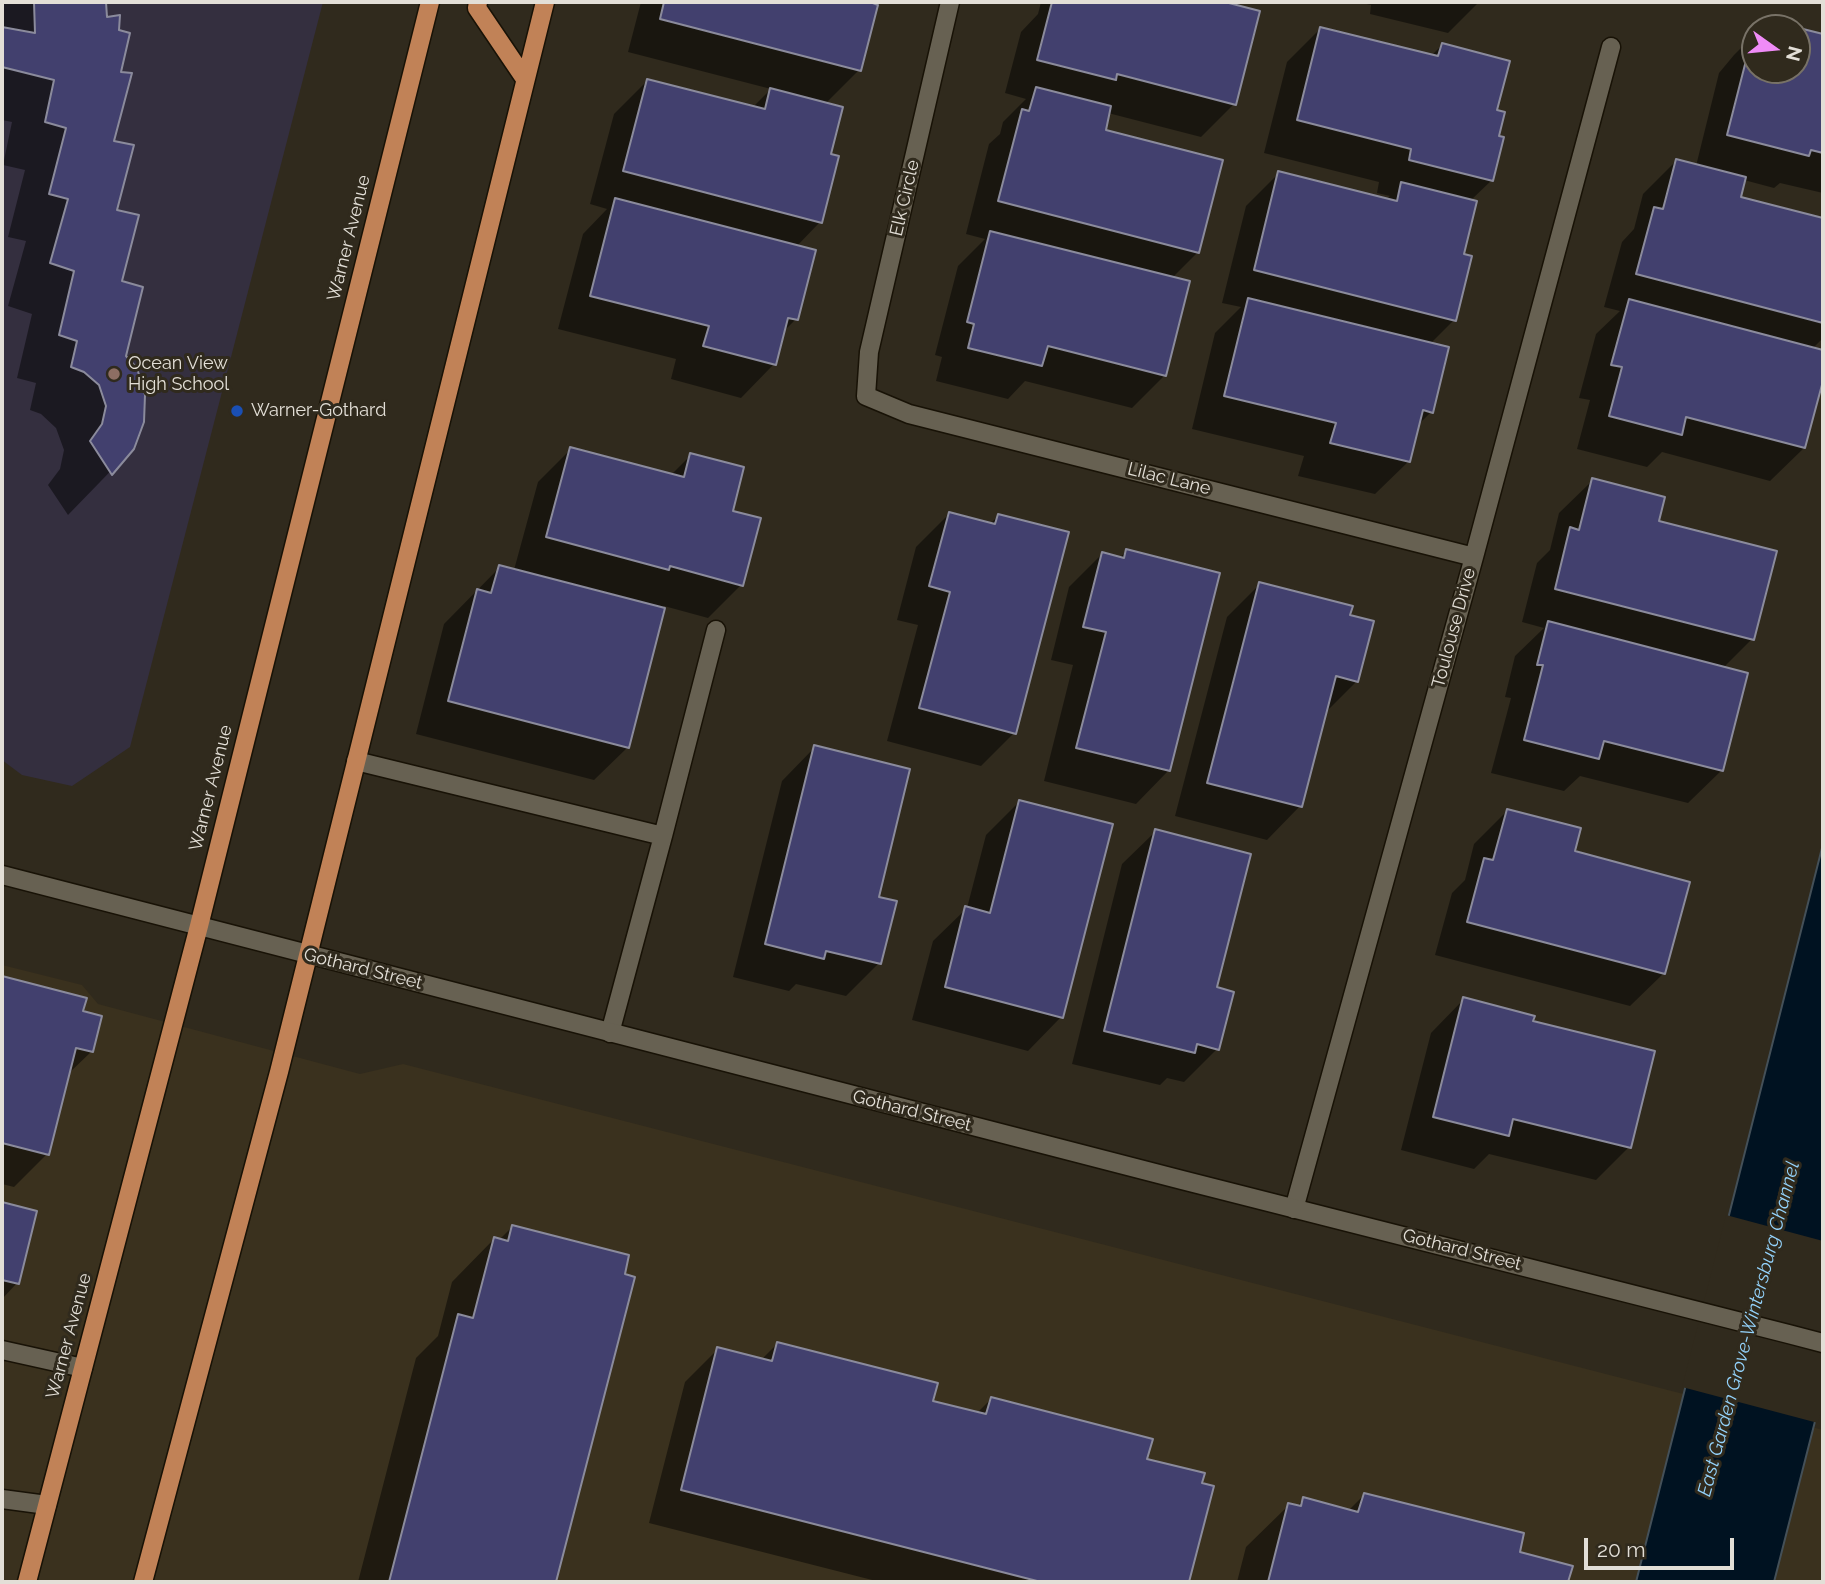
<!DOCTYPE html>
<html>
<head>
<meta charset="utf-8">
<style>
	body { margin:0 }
	#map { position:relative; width:1825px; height:1584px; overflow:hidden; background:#302a1d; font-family:Raleway,sans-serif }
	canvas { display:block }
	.frame { position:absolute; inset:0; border:4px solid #e3dfd7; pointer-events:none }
	.north { position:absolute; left:1741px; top:14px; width:70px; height:70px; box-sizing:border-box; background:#302a1d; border:2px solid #787267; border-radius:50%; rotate:105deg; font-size:19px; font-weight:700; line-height:28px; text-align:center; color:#e3dfd7 }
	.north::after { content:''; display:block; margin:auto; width:24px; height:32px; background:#ef8bf7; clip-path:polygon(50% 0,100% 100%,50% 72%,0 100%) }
	.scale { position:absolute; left:1584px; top:1538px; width:150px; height:32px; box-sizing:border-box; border:4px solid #e3dfd7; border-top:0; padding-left:9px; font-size:21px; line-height:24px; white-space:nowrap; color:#e3dfd7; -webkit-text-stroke:5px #302a1d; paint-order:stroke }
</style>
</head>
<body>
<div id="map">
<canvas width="1825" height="1584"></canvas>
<div class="frame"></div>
<div class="north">N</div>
<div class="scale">20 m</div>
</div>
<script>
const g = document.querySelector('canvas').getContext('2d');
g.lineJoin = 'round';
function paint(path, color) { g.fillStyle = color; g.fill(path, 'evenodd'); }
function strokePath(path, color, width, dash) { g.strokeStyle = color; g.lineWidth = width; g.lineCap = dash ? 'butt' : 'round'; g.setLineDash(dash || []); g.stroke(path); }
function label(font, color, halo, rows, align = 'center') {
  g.font = font + ' Raleway,sans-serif'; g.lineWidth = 6; g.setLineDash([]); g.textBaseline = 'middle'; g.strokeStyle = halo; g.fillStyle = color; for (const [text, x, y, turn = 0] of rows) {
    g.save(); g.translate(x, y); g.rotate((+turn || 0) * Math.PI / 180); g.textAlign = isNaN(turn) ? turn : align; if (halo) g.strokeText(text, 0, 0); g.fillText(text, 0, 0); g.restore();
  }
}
const built = new Path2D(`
	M2 965 82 985 98 1004 360 1074 403 1064 1823 1430V1582H2Z`);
const education = new Path2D(`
	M2 2H323L130 747 72 786 22 775 2 760Z`);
const water = new Path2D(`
	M1823 844V1390L1774 1582H1636Z`);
const pier = new Path2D(`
	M1726 1215 1823 1241V1404L1818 1423 1682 1387Z`);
const shadow = new Path2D(`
	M2 2H105V19L119 73 112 142 124 357 133 448 68 515 48 485 60 469 64 450 56 428 41 414 30 410 36 383 17 378 32 314 8 306 26 241 8 237 25 170 3 165 12 122 2 120Z
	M641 2H868L859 70 825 104 829 155 820 222 796 247V319L782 333 774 364 741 398 671 379 676 359 558 329 583 234 607 209 590 204 614 114 647 81 752 108 771 89 628 52Z
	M1041 2H1218L1258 12 1234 104 1201 137 1108 113 1104 131 1198 252 1172 278 1165 375 1132 408 1025 381 1008 399 936 381 942 357 935 355 958 266 985 239 966 234 989 144 1000 134 1003 122 1026 99 1005 93 1021 32 1038 14Z
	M1357 2H1479L1448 33 1370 14 1371 5Z
	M1320 29 1431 56 1442 45 1495 111 1492 180 1470 201 1454 320 1430 344 1431 412 1417 426 1409 461 1375 494 1298 476 1304 456 1192 429 1215 333 1241 307 1222 303 1246 206 1279 173 1385 200 1390 196 1377 193 1379 182 1264 153 1287 62Z
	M1797 29 1823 36V193L1780 183 1774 188 1744 180 1739 198 1823 220V338L1812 349 1823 352V375L1804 448 1770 481 1662 452 1647 467 1577 449 1590 400 1579 398 1596 334 1620 311 1604 307 1622 242 1634 229 1643 194 1676 161 1696 166 1719 73 1734 55 1755 34V70H1797Z
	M571 449 671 475 691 455 731 512 741 585 708 618 664 606 628 747 594 780 416 734 444 624 500 567 514 570 538 482Z
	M1593 480 1656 522 1752 639 1723 668 1722 770 1688 803 1580 776 1564 791 1491 773 1511 698 1505 697 1515 656 1544 628 1522 622 1537 563 1550 550 1559 513Z
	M949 514 990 524 998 516 1014 733 981 766 887 741 918 625 897 620 916 547Z
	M1127 551 1169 770 1136 804 1044 781 1073 665 1051 660 1069 587 1102 554 1119 558Z
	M1260 584 1348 616 1357 681 1325 713 1300 806 1267 840 1175 816 1227 617Z
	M815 747 876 899 879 963 846 996 796 984 789 991 733 977 782 781Z
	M1020 801 1061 1017 1028 1051 912 1020 933 941 967 908 986 835Z
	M1507 811 1572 852 1664 973 1630 1006 1435 955 1452 893 1465 880 1474 844Z
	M1156 831 1215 989 1217 1049 1184 1082 1167 1078 1160 1085 1072 1064 1122 864Z
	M2 978 85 999 81 1012 92 1051 67 1075 47 1154 14 1187 2 1184Z
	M1464 999 1531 1022 1629 1147 1596 1180 1489 1154 1474 1169 1401 1150 1431 1033Z
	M2 1204 35 1212 17 1283 2 1299Z
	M512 1227 633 1278 555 1582H358L416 1358 438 1336 452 1282 494 1239 499 1240Z
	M777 1344 931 1402 977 1413 991 1399 1211 1488 1188 1582H880L649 1523 685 1382 718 1349 761 1360Z
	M1364 1495 1518 1553 1570 1567 1567 1582H1237L1246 1547 1289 1505 1296 1507 1304 1499 1348 1511Z`);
const building = new Path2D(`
	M34 2H106L107 17 120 15 119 30 130 33 121 72 132 73 114 141 134 145 117 210 139 215 122 281 143 287 126 356 137 368 145 395 144 422 134 449 112 475 90 441 102 424 106 406 99 385 84 372 71 367 77 341 59 335 74 271 50 263 68 199 49 194 66 128 45 122 54 80 2 67V27L35 33Z
	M664 2H870L878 5 861 71 660 19Z
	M1052 2H1225L1260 11 1236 105 1117 74 1116 80 1037 60Z
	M1767 20 1823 34V153L1811 150 1809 156 1727 135 1752 37 1755 38V70H1797V28H1765Z
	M1320 27 1438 56 1442 43 1510 61 1497 110 1505 112 1499 136 1504 137 1493 181 1409 160 1411 149 1297 120Z
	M647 79 765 109 770 88 843 107 831 154 839 156 822 223 623 171Z
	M1036 87 1111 106 1106 130 1223 160 1199 253 998 201 1022 109 1029 111Z
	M1676 159 1746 177 1741 197 1823 218V323L1636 274 1654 207 1663 209Z
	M1278 171 1397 201 1401 182 1477 201 1464 254 1472 256 1456 321 1254 270Z
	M615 198 816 250 798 320 788 318 776 365 703 346 709 326 590 296Z
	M990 231 1190 281 1166 376 1048 346 1042 366 968 348 974 324 967 322Z
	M1248 298 1449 347 1433 413 1423 410 1410 462 1330 443 1336 423 1224 396Z
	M1629 299 1823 350V381L1805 448 1686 417 1682 435 1609 416 1622 367 1611 365Z
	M570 447 684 477 690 453 744 467 733 511 761 518 743 586 670 566 669 570 546 537Z
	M1592 478 1665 497 1659 521 1777 551 1754 640 1555 589 1570 527 1579 530Z
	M949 512 995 524 998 514 1069 532 1016 734 919 708 950 592 929 586Z
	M1126 549 1220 573 1170 771 1076 748 1106 632 1083 627 1102 552 1124 558Z
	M499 565 665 608 629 748 448 701 477 589 491 593Z
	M1259 582 1353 606 1350 615 1374 621 1358 682 1336 676 1302 807 1207 783Z
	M1548 621 1748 673 1723 771 1604 741 1599 759 1524 740 1543 665H1537Z
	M814 745 910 769 879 897 897 901 881 964 826 951 824 959 765 944Z
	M1019 800 1113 824 1063 1018 945 987 965 906 990 913Z
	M1507 809 1581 828 1575 851 1690 882 1665 974 1467 922 1484 858 1493 860Z
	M1155 829 1251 854 1217 987 1234 992 1219 1050 1197 1044 1195 1053 1104 1031Z
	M2 976 87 998 83 1011 102 1016 93 1052 76 1048 49 1155 2 1143Z
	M1463 997 1535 1016 1533 1021 1655 1051 1631 1148 1513 1119 1509 1136 1433 1117Z
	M2 1202 37 1211 19 1284 2 1280Z
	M512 1225 629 1255 625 1274 635 1277 556 1582H389L458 1314 473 1318 494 1237 508 1241Z
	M777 1342 938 1383 933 1401 986 1414 991 1397 1153 1439 1147 1459 1205 1473 1202 1483 1214 1486 1189 1582H1041L681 1490 717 1347 772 1361Z
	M1364 1493 1524 1533 1520 1552 1573 1566 1568 1582H1268L1288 1503 1301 1506 1303 1497 1358 1512Z`);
const service = new Path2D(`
	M356 761 663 836 610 1033
	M663 836 716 630
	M2 1350 83 1368
	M2 1499 47 1505`);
const minor = new Path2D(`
	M950 2 869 352 866 396 909 414 1474 557
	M1294 1209 1474 557 1611 47`);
const tertiary = new Path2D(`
	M2 875C395 977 788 1079 1182 1180 1396 1235 1610 1287 1823 1343`);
const primary = new Path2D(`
	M478 2 477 8 525 79
	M27 1582 199 926 430 2
	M143 1582 279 1072 545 2`);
const markers = [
	[114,374,7,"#8d6e63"],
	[237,411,7,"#1a4fb4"]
];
const streetNames = [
	["Elk Circle",905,198,-77],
	["Warner Avenue",349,238,-76],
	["Lilac Lane",1169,479,14],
	["Toulouse Drive",1454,628,-75],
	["Warner Avenue",211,788,-76],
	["Gothard Street",363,969,14],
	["Gothard Street",912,1111,14],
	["Gothard Street",1462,1250,14],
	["Warner Avenue",69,1336,-75]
];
const poiNames = [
	["Ocean View",128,364],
	["High School",128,385],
	["Warner-Gothard",251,411]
];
const waterNames = [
	["East Garden Grove-Wintersburg Channel",1749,1329,-75]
];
paint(built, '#3a311e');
paint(education, '#342f3f');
paint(water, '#001221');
strokePath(water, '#445058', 2);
paint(pier, '#302a1d');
paint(shadow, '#0007');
paint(building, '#42406e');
strokePath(building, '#8b8b9c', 2);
strokePath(service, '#181206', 21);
strokePath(minor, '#181206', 21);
strokePath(tertiary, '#181206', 21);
strokePath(primary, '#181206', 21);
strokePath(service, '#676152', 18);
strokePath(minor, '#676152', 18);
strokePath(tertiary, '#676152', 18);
strokePath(primary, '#c18257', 18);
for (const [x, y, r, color] of markers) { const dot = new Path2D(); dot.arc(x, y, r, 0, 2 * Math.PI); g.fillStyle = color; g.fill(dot); strokePath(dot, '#302a1d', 2.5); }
label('18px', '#e3dfd7', '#302a1d', streetNames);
label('18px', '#e3dfd7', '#302a1d', poiNames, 'left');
label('italic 19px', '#94d3fc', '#302a1d', waterNames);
</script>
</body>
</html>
